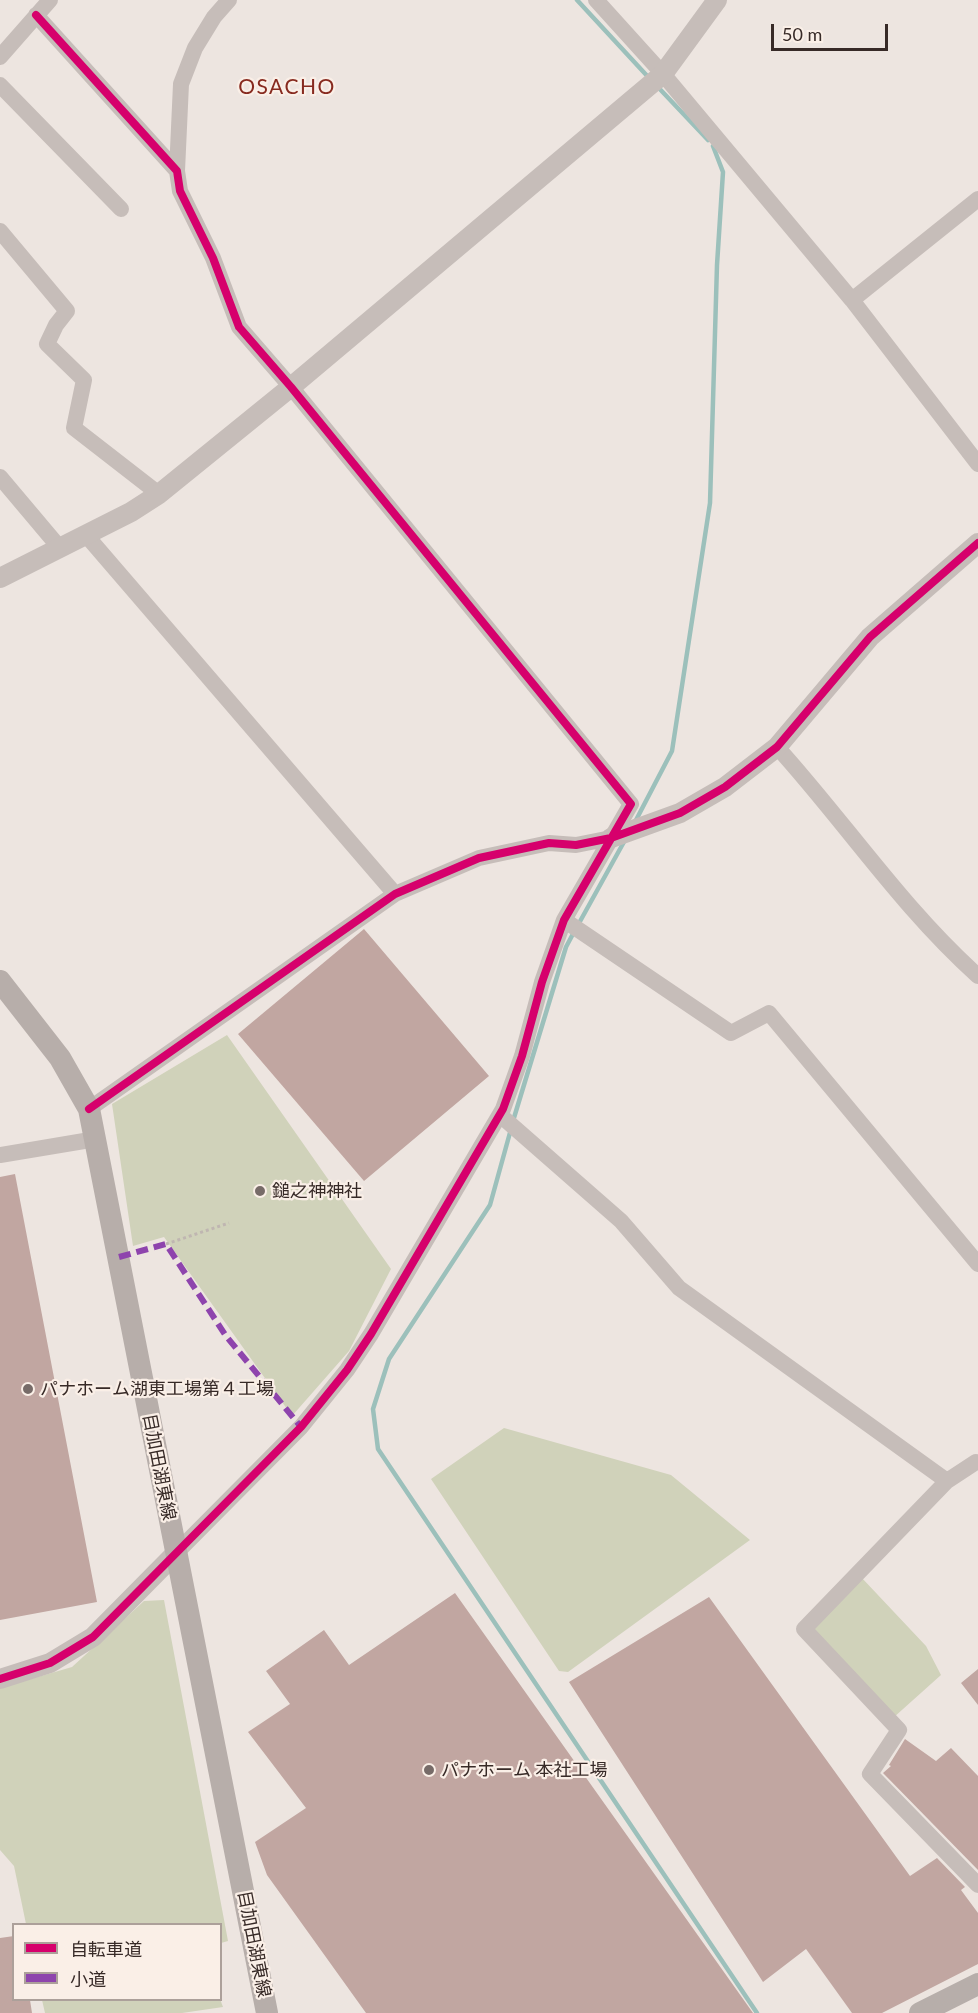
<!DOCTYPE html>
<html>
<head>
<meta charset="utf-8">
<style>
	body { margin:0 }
	#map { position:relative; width:978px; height:2013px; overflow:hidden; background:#ede5e0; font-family:Lato,"Noto Sans JP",sans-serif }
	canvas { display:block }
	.legend { position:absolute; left:12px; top:1923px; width:210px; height:78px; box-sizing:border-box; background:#faefe7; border:2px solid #aca09a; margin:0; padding:8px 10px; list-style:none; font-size:18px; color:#372a27 }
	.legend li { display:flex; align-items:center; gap:12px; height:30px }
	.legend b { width:30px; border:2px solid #aca09a }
	.scale { position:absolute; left:771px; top:24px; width:117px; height:27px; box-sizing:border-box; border:3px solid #372a27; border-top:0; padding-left:8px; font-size:18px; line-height:21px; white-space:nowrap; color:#372a27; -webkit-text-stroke:4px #faefe7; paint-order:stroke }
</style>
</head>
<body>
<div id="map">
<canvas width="978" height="2013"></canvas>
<ul class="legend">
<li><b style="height:8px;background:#d6006c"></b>自転車道</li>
<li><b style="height:8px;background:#8e44ad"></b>小道</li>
</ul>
<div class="scale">50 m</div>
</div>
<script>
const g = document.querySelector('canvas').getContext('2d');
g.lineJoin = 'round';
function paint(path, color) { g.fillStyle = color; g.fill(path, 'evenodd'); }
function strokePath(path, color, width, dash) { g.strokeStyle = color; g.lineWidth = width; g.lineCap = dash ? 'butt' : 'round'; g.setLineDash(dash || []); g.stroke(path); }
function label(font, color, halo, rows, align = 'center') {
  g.font = font + ' Lato,"Noto Sans JP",sans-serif'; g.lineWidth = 4.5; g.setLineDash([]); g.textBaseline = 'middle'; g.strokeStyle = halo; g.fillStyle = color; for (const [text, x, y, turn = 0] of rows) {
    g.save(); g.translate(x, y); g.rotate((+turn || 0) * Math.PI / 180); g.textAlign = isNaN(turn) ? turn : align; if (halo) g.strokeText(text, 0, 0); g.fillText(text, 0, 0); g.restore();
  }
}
const green = new Path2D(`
	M227 1035 391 1269 349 1351 292 1416 164 1237 133 1246 112 1104Z
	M504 1428 671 1475 750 1540 568 1672 559 1671 431 1479Z
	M861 1577 926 1646 941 1675 893 1718 808 1628Z
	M164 1600 228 1941 221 1943 220 1924H26L14 1866 0 1850V1688L72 1667 144 1601Z
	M220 1999 223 2007 182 2013H45L42 2000Z`);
const stream = new Path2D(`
	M577 0 650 79
	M656 85 708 140
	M635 822 672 751 710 503 717 265 723 172 713 146
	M578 925 625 840
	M513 1121 566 947 574 932
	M511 1129 490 1205 389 1359 373 1409 378 1449 757 2013`);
const building = new Path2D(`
	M364 929 489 1076 364 1181 238 1034Z
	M15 1174 97 1602 0 1620V1177Z
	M455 1593 753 2013H366L267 1875 255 1842 306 1808 248 1732 290 1704 266 1671 324 1630 349 1665Z
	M709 1597 910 1876 937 1858 965 1887 961 1890 978 1913V1964L882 2013H852L806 1949 763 1982 569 1682Z
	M978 1669V1705L961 1683Z
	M905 1739 936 1761 951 1748 978 1776V1870L883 1773 891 1766 889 1765Z
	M14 1936V2000H30L32 2013H0V1938Z`);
const path = new Path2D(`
	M166 1244 229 1223`);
const minor = new Path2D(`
	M596 0 663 74 852 300 978 464
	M36 15 177 171 180 191 213 258 239 327 291 387 631 804 564 920 542 982 522 1056 503 1109 371 1334 347 1370 301 1427 176 1553
	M0 57 50 0
	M0 85 121 209
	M177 171 181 84 195 48 214 17 229 0
	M0 231 67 311 56 325 47 344 84 380 74 428 159 494
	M852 300 978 199
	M0 477 59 547
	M86 535 395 894
	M777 747C845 822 902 908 978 976
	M564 920 731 1033 769 1013 978 1264
	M89 1109 395 894 479 858 549 843 576 845 611 838
	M500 1115 621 1221 679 1288 947 1481
	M0 1155 96 1139
	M976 1462 947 1481 804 1629 899 1730 870 1774 978 1885`);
const tertiary = new Path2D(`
	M0 578 131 512 159 494 291 387 663 74 717 0
	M611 838 680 813 725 787 777 747 870 637 978 543
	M0 1679 50 1663 93 1637 176 1553`);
const secondary = new Path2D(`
	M0 981 60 1058 89 1109 267 2013
	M920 2013 978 1984`);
const quiet = new Path2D(`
	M119 1257 166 1244 226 1336 301 1427`);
const cycleway = new Path2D(`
	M89 1109 395 894 479 858 549 843 576 845 611 838 680 813 725 787 777 747 870 637 978 543
	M0 1679 50 1663 93 1637 301 1427 347 1370 371 1334 503 1109 522 1056 542 982 564 920 631 804 291 387 239 327 213 258 180 191 177 171 36 15`);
const markers = [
	[260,1191,6,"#776b68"],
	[28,1389,6,"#776b68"],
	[429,1770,6,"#776b68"]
];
const poiNames = [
	["鎚之神神社",272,1191],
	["パナホーム湖東工場第４工場",40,1389],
	["パナホーム 本社工場",441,1770]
];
const streetNames = [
	["目加田湖東線",159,1467,79],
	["目加田湖東線",254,1944,79]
];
const quarterNames = [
	["OSACHO",287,87]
];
paint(green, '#d0d2ba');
strokePath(stream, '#9cc0bb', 4.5);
paint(building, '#c1a6a1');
strokePath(path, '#bfb6b1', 3, [3, 3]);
strokePath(minor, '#c6bdb9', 16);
strokePath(tertiary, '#c6bdb9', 20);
strokePath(secondary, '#b7aeaa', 22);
strokePath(quiet, '#8e44ad', 6, [12, 6]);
strokePath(cycleway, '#d6006c', 8);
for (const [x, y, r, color] of markers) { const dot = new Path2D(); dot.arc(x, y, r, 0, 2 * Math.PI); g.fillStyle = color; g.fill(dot); strokePath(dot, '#faefe7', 2); }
label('18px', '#372a27', '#faefe7', poiNames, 'left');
label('18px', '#372a27', '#faefe7', streetNames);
g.letterSpacing = '1.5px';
label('21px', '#872a1f', '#faefe7', quarterNames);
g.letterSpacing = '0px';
</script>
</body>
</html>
